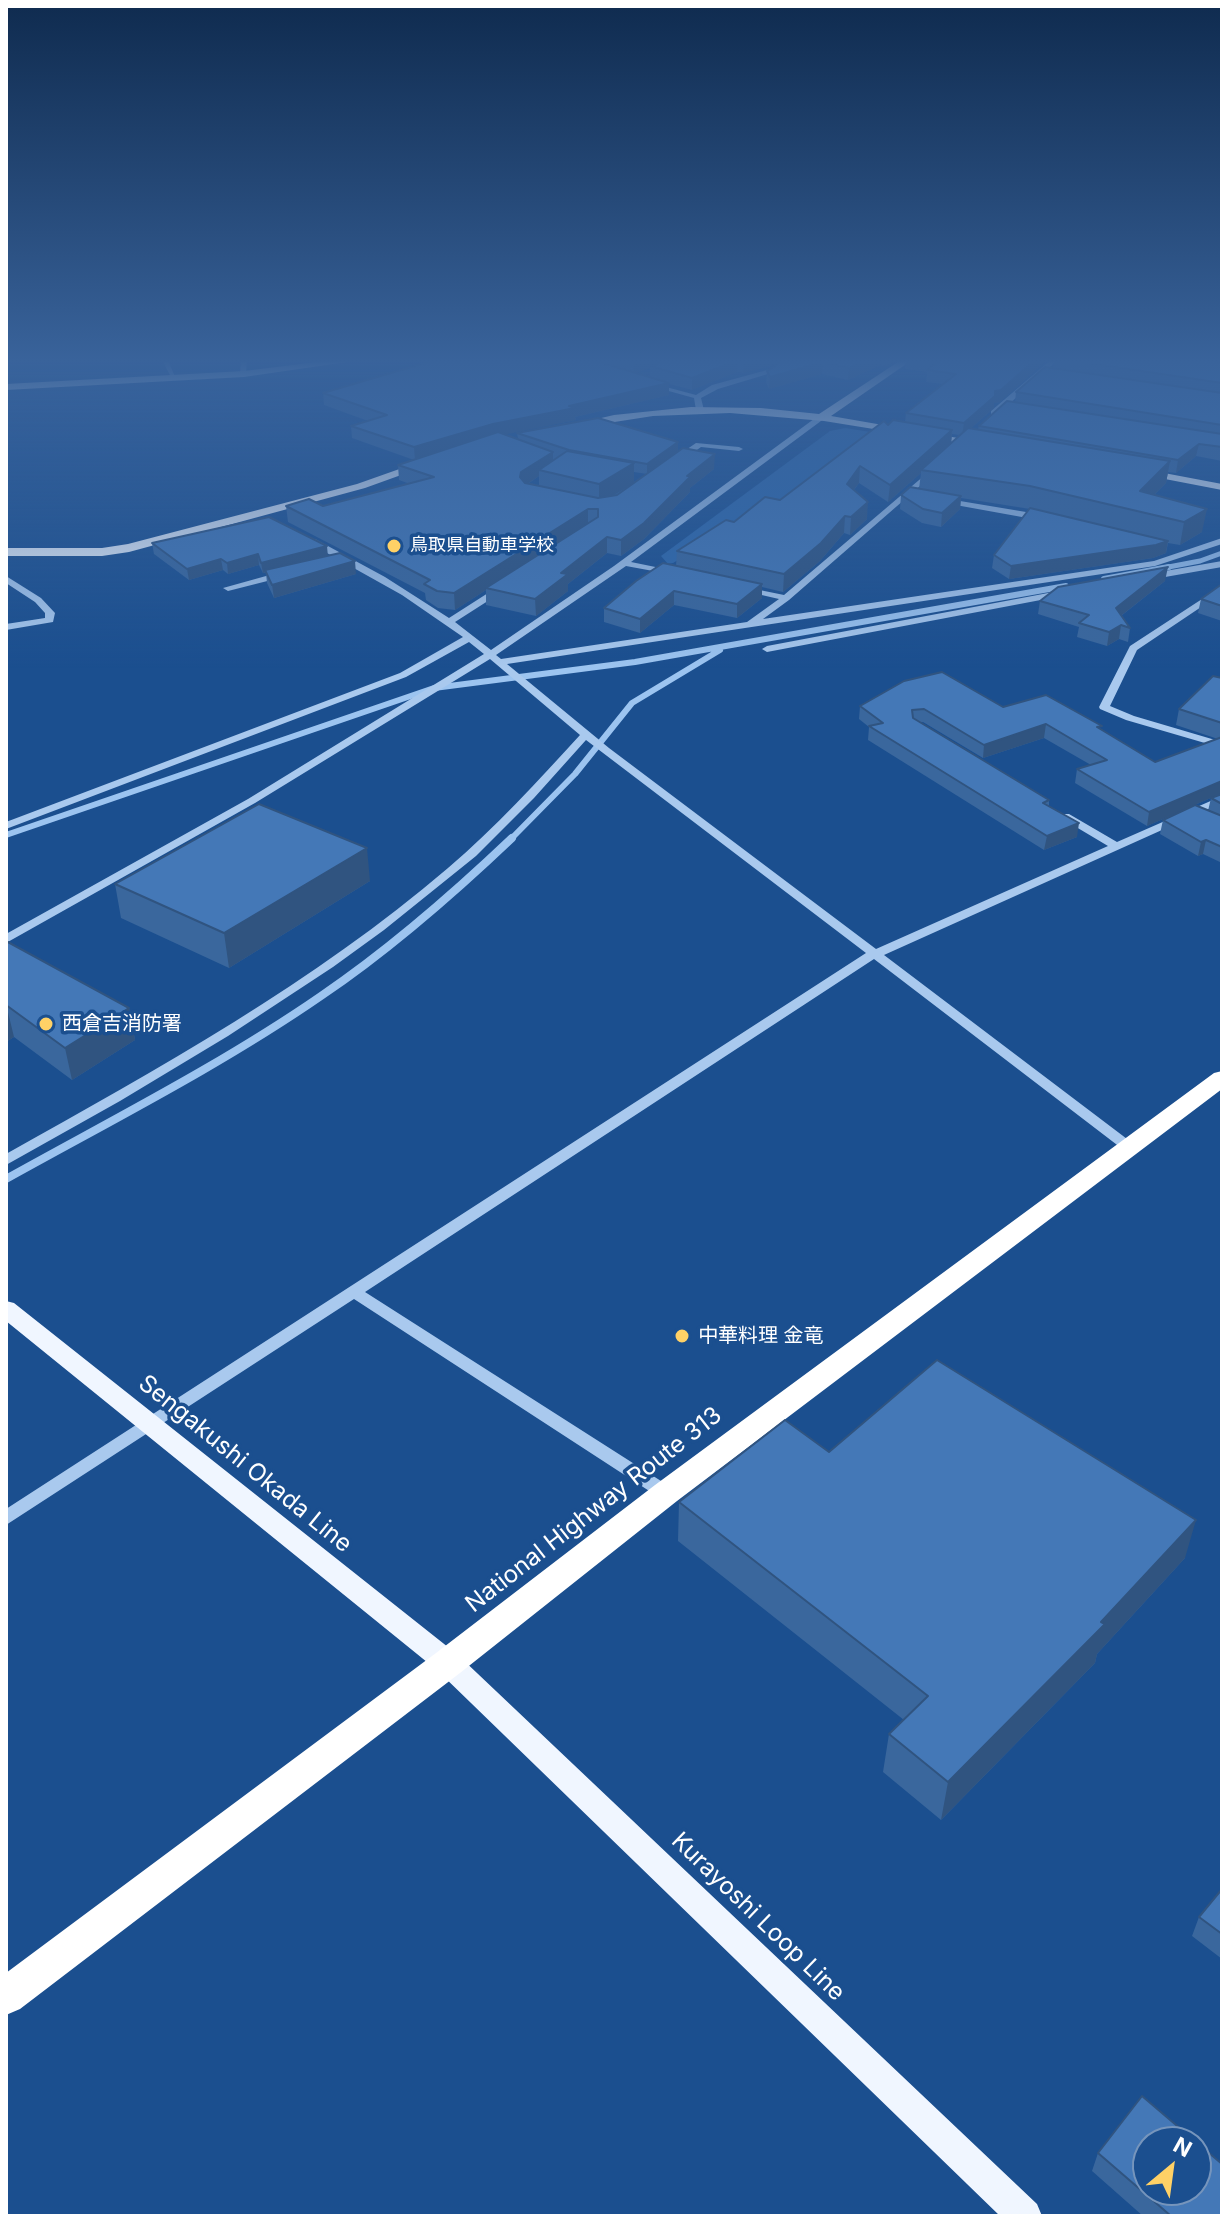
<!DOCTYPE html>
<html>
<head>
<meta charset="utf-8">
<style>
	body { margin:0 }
	#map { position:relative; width:1228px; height:2222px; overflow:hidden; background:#1b4f8f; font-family:Inter,sans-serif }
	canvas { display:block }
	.frame { position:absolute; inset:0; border:8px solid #fff; pointer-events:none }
	.north { position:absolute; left:1132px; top:2126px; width:80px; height:80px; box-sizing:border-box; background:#1b4f8f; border:2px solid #7695bc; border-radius:50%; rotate:29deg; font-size:22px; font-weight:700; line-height:32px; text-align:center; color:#fff }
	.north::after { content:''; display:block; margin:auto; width:28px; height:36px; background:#ffd166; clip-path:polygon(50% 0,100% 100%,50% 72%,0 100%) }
</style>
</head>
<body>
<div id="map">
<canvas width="1228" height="2222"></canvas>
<div class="frame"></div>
<div class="north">N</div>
</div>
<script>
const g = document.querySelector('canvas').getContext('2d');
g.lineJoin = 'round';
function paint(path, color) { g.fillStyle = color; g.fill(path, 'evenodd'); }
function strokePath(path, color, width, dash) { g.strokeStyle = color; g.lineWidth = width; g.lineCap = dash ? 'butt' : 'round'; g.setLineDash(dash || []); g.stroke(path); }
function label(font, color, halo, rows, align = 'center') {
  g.font = font + ' Inter,"Noto Sans JP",sans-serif'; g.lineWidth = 7; g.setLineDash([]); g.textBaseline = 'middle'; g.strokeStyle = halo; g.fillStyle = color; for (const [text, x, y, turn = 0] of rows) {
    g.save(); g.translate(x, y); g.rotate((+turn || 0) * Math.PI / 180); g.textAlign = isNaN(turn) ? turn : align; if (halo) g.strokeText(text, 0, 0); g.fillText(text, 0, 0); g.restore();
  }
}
const green = new Path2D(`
	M845 428 890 435 673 563 668 564 661 556 830 431Z`);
const streamFar2 = new Path2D(`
	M1158 569 1200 561 1222 553`);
const streamFar1 = new Path2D(`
	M1104 579 1169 567
	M6 835 434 688 635 662 1066 586
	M510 840 575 774 632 703 720 650`);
const stream = new Path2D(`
	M6 1179C112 1120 221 1065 321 996 389 950 452 895 512 838`);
const minor = new Path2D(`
	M161 358H167L176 379H172Z
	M241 358H247L246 375 240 374Z
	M811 358H821L718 389 701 398 704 410 700 412 696 410 694 398 647 385 651 383 696 395 712 385Z
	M1053 358H1060L997 415H991V411Z
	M818 416 825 418 631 562 675 571V575L626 566 496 655 501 659 747 622 779 599 740 590V586L784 595 932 469H935V473L789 600 763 619 1154 561 1222 538V544L1155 566 507 664 609 748 876 949 1108 846 1061 818V814H1069L1117 842 1222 796V803L884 955 1135 1145 1137 1148 1135 1151H1125L874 959 365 1292 672 1488 675 1493 672 1498 666 1500 660 1498 354 1299 6 1525V1509L866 953 586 740 534 798 476 856 384 930 333 967 228 1036 120 1101 6 1165V1154C158 1069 315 982 448 868 495 828 538 781 580 735L490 659 255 803 6 943V934L248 799 484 654 469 642 406 677 6 829V822L400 673 463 637 402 595 309 543V539H315L385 577 449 618 499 586H505V590L455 622 491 650 614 566Z
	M696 443 739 447 743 449 739 451 701 447 680 462H674V458Z
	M942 498 1044 515 1048 518 1044 521 939 502V498Z
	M1222 561V567L1148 580 1144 577 1148 574Z
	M284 571 287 572V576L228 591 223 588Z
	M6 576 41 598 55 613 53 622 6 630V624L45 618V613L35 602 6 583Z
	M1222 586V593L1137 650 1110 706 1134 716 1222 742V748L1126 720 1100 709 1099 707 1130 646Z
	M1064 590 1067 591V595L767 652 762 649 767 646Z`);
const major = new Path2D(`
	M349 358H375L244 377 6 390V384L244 371Z
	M904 358H915L831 416 981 442 986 445 985 447 824 421 730 413 653 416 576 428 571 425 614 415 691 407 761 408 819 414Z
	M422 461 426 462V466L365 488 129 552 102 556H6V548H102L128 544 357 484Z
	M1143 469 1222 484V490L1139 474V470Z
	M6 1301 14 1303 458 1655 1037 2204 1042 2216H1000L438 1671 6 1321Z`);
const highway = new Path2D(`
	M1222 1071V1089L677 1501 460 1673 20 2009 6 2015V1973L436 1653 655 1485 1214 1073Z`);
const wall = new Path2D(`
	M442 358H899L887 366 881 365 848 380 822 374 769 389 766 383 767 371 778 364 743 373 737 372 692 390 669 384V395L575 417 576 420 504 434 518 439 517 433 678 452 714 469 690 488V492L644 539 621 556 607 553 568 584V591L536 616 486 605V590L455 610 438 608 426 600 425 593 288 522 286 506H323L410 484 399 480 398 465 414 460 352 438 351 426 368 421 324 405 323 393ZM650 367V377L636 373ZM634 472 647 474 634 482ZM539 476V486L527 484 532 481Z
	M906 358H1049L1000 402 994 403V408L971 428 978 429 979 426 1015 402 1016 392 1053 368 1054 358H1222V461L1196 456 1176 473 1168 472 1166 483 1154 495 1202 532 1180 545 1168 543 1166 553 1153 558 1009 579 992 568 994 555 1030 509 961 498 960 509 941 527 922 523 900 509 901 495 919 489 921 473 888 502 859 483 854 490 867 519 850 535 844 533 820 561 783 592 762 587V598L737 618 674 605 640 633 604 622V608L676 566 677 551 780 500 888 425 905 422 906 413 942 384 926 382 927 372 905 369ZM952 434 960 435 951 443Z
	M152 543 327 546V556L356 574 274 598 267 583 266 573H263L259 565 228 574 223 570 189 580 154 554Z
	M1165 581 1121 616 1130 628 1128 642 1119 639 1107 646 1077 637 1079 627 1038 614 1040 601Z
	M1222 584V621L1198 613 1201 599Z
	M1222 678V793L1147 826 1075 783 1077 769 1091 765 1044 738 983 758 923 722 920 723 1049 800V806L1077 837 1044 850 868 740 869 727 859 719 860 706 1003 707 1101 730 1155 762 1218 739 1176 725 1179 709Z
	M1222 794V863L1203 854 1198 856 1160 834 1163 820 1208 811 1211 798Z
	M370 881 229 968 121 918 115 884Z
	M6 941 129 1008 135 1040 72 1080 14 1037 6 1042Z
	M829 1452 1185 1558 1097 1654 1095 1663 941 1820 883 1772 889 1734 904 1720 678 1541 679 1502Z
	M1222 1889V1959L1192 1936 1199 1917Z
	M1098 2153 1222 2216H1143L1092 2171Z`);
const shadedWall = new Path2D(`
	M645 358H675L634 374V362Z
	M758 358H801L743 373 744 361Z
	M872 358H882L881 365 848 380 849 368Z
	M888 358H899L887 366Z
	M1037 358H1049L1000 402 994 403V408L962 436 964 423 995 391Z
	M738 360 737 372 692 390V378Z
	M823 362 822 374 769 389 770 377Z
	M669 383V395L575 417 576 420 493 437 415 460 414 447 493 424Z
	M952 430 951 446 921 470V473L888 502 890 485Z
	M678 442V452L647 474V464Z
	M1199 444 1196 456 1176 473 1178 460Z
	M553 452V467L539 470V476L521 488V493V472Z
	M715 454 714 469 690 488V492L644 539 621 556V540L687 476Z
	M1170 461 1166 483 1138 511 1140 491Z
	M634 463V483L599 504V484Z
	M860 466 859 483 845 501 847 484Z
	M961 496 960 509 941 527 942 513Z
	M868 502 867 519 850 535 851 517Z
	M588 509V524L486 588V590L455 610 454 593Z
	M1207 509 1202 532 1180 545 1184 522Z
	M845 516 844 533 820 561 783 592 784 574Z
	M607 537V553L568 584V591L536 616 535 599 561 573Z
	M1168 541 1166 553 1153 558 1009 579 1011 566Z
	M327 546 328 557 263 573 261 563Z
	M258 554 259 565 228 574 227 563Z
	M221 559 223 570 189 580 187 569Z
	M355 561 356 574 274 598 272 585Z
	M1168 567 1165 581 1113 622 1116 608Z
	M762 584V598L737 618V604Z
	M674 591V605L640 633V619Z
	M1121 625 1119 639 1107 646 1109 632Z
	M1046 724 1044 738 983 758 984 745Z
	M1222 781V793L1147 826 1149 812Z
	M1079 823 1077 837 1044 850 1047 836Z
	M1206 840 1203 854 1198 856 1201 842Z
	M367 848 370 881 229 968 224 933Z
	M6 1004 14 1037 6 1042Z
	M129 1008 135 1040 72 1080 65 1048Z
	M1196 1520 1185 1558 1097 1654 1095 1663 941 1820 948 1782 1101 1622Z`);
const building = new Path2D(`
	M442 358H586L669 383 569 406 575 408 493 424 414 447 351 426 387 415 323 393Z
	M619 358H645L634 362Z
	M671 358H758L744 361 738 360 692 378 650 366Z
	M793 358H872L849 368 823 362 770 377 767 371 783 361Z
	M912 358H1037L1001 390 995 391V396L964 423 906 413 956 374 927 370 937 362Z
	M1054 358H1222V383Z
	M1045 367 1222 393V425L1016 392Z
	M1007 401 1222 434V447L1199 444 1178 460 979 426Z
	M598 418 678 442 647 464 569 450 517 433Z
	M893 420 952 430 890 485 860 466 847 484 868 502 851 517 845 516 821 543 784 574 677 551 726 520 734 522 765 497 780 500 884 421 888 425Z
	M968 428 1170 461 1140 491 1207 509 1184 522 1030 486 921 470Z
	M498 432 553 452 521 472 520 477 525 483 598 498 617 495 683 448 715 454 687 476H691L644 523 621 540 607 537 561 573 568 574 535 599 486 588 598 517V509H588L454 593 437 591 424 584 430 580 286 506 309 499 323 506 434 477 398 465Z
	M567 451 634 463 599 484 539 470Z
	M910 487 961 496 942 513 923 509 901 495Z
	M1030 508 1168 541 1156 545 1011 566 994 555Z
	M269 517 327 546 261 563 258 554 227 563 221 559 187 569 152 543Z
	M340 553 355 561 272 585 265 570Z
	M663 563 762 584 737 604 674 591 640 619 604 608 636 581Z
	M1168 567 1116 608 1130 628 1121 625 1109 632 1079 623 1089 615 1040 601 1058 587Z
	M1222 584V606L1201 599Z
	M942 672 1003 707 1046 695 1102 726 1097 727 1155 762 1222 737V781L1149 812 1077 769 1107 760 1046 724 984 745 924 709 912 710 913 718 1049 800 1043 803 1079 823 1047 836 869 726 883 723 860 706 904 681Z
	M1213 676 1222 678V723L1179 709Z
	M1222 794V804L1211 798Z
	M259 804 367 848 224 933 115 884Z
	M1195 805 1222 816V847L1206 840 1201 842 1163 820Z
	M6 941 129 1008 65 1048 6 1005Z
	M937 1360 1196 1520 1101 1622 1105 1624 948 1782 889 1734 928 1696 679 1502 785 1420 829 1452Z
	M1222 1889V1934L1199 1917Z
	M1142 2096 1196 2142H1148V2190H1196V2142L1222 2164V2216H1171L1098 2153Z`);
const markers = [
	[394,546,8,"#ffd166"],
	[46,1024,8,"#ffd166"],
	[682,1336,8,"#ffd166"]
];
const farPoinames = [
	["鳥取県自動車学校",410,546]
];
const poiNames = [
	["西倉吉消防署",62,1024],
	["中華料理 金竜",698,1336]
];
const nearStreetnames = [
	["Sengakushi Okada Line",245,1464,39],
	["National Highway Route 313",594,1510,-38],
	["Kurayoshi Loop Line",758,1917,44]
];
paint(green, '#2e69ad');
strokePath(streamFar2, '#9cc4f0', 5);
strokePath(streamFar1, '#9cc4f0', 6);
strokePath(stream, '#9cc4f0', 8);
paint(minor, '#a9c9ee');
paint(major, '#f0f6ff');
paint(highway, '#fff');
paint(wall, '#3a679d');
paint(shadedWall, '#305480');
paint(building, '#4478b7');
strokePath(building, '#305480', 2);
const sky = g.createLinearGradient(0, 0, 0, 669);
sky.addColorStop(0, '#0f2b4f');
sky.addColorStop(0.54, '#39639b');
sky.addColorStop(1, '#39639b00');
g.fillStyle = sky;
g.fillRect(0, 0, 1228, 669);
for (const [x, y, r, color] of markers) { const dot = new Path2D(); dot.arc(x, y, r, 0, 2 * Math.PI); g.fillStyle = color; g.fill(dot); strokePath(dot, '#1b4f8f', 3); }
label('18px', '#fff', '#1b4f8f', farPoinames, 'left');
label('20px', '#fff', '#1b4f8f', poiNames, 'left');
label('24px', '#fff', '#1b4f8f', nearStreetnames);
</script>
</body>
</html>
